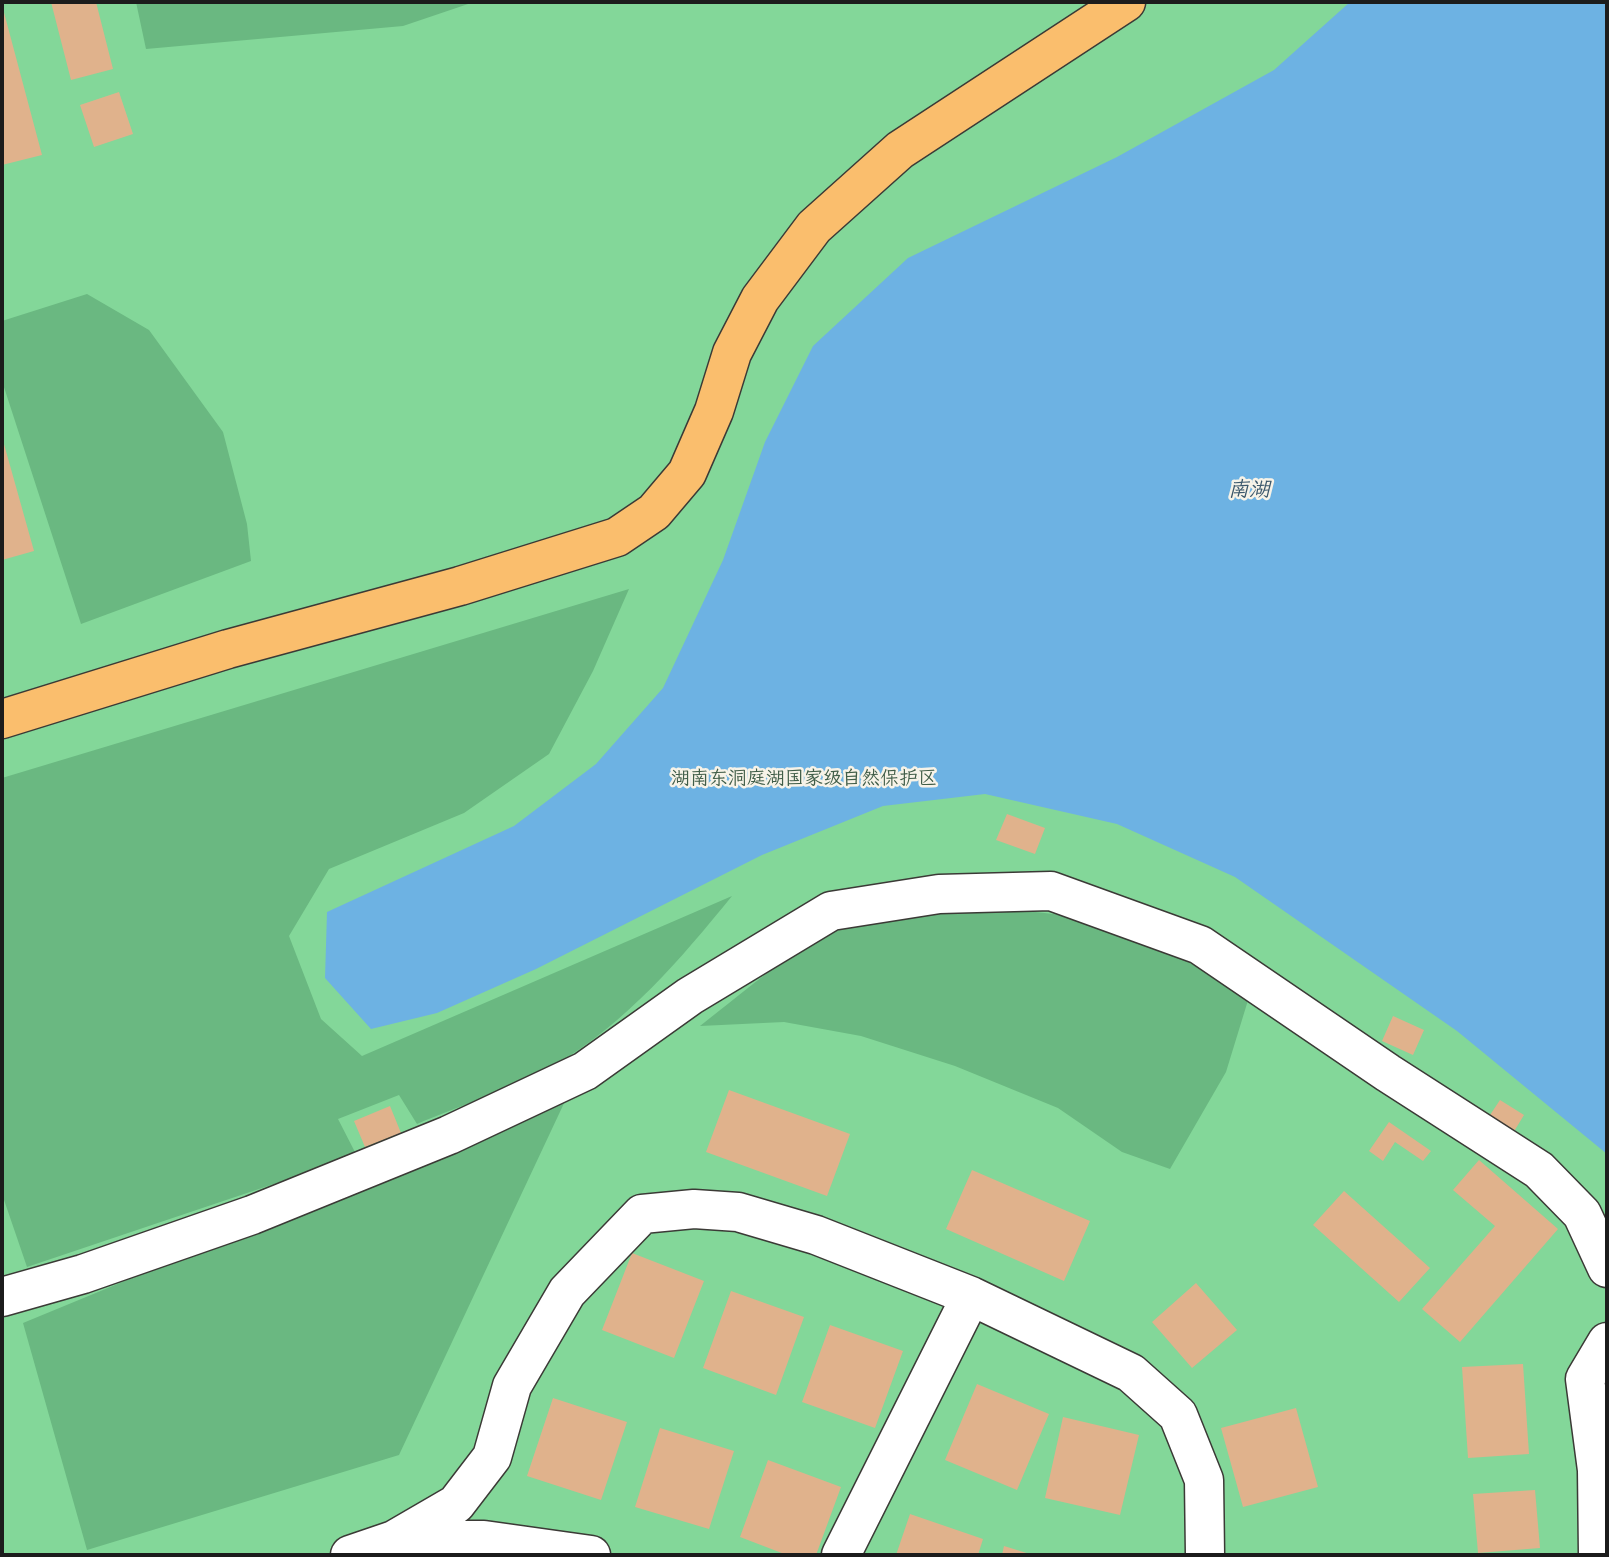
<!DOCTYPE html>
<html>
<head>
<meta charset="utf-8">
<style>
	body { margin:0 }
	#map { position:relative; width:1609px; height:1557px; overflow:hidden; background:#ece6c9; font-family:Mali,sans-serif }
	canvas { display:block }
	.frame { position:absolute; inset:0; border:4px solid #1c1c1c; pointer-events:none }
</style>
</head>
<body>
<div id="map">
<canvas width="1609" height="1557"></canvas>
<div class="frame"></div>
</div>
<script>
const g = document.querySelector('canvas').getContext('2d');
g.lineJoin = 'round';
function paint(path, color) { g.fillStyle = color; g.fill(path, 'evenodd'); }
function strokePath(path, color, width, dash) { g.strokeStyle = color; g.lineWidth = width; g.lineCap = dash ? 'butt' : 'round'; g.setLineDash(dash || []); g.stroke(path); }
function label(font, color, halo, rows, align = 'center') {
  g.font = font + ' Mali,"LXGW WenKai TC",sans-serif'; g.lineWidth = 5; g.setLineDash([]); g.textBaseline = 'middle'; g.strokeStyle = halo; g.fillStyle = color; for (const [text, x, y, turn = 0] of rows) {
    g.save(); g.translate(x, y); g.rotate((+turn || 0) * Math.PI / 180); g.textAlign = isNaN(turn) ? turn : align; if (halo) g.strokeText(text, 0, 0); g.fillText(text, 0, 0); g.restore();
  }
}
const green = new Path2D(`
	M2 2H1607V1555H2Z`);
const forest = new Path2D(`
	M136 2H474L403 26 146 49Z
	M87 294 149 330 223 432 247 524 251 561 81 624 2 381V321Z
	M629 589 593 671 549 754 464 813 329 869 289 936 321 1019 362 1056 732 896C680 960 627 1022 555 1065 517 1087 459 1106 417 1124L399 1095 338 1119 357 1156 27 1267 2 1194V778Z
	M1018 910 1071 916 1174 954 1249 997 1226 1072 1170 1169 1122 1152 1058 1108 955 1066 861 1036 784 1022 700 1026C736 998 773 966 812 942 858 914 963 912 1018 910Z
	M566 1099 399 1455 87 1550 23 1323Z`);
const water = new Path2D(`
	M1350 2H1607V1154L1457 1031 1235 877 1117 824 985 794 883 806 762 855 536 969 437 1013 371 1029 325 978 327 912 514 826 596 764 663 688 723 560 765 442 813 346 908 258 1117 157 1274 70Z`);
const building = new Path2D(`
	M51 2H96L113 69 71 80Z
	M2 5 42 155 2 165Z
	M119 92 133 134 94 147 80 105Z
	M2 437 34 551 2 560Z
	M1007 814 1045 828 1035 854 996 840Z
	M1393 1016 1424 1030 1413 1055 1382 1041Z
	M729 1090 850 1134 827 1196 706 1152Z
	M1500 1100 1524 1115 1513 1133 1488 1118Z
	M390 1106 401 1133 365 1147 354 1121Z
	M1389 1122 1431 1151 1423 1161 1395 1142 1383 1161 1369 1151Z
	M1479 1160 1558 1229 1460 1342 1422 1309 1495 1226 1453 1190Z
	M972 1170 1090 1221 1064 1281 946 1229Z
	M1344 1191 1430 1268 1399 1302 1313 1225Z
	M632 1253 704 1281 674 1358 602 1330Z
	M1196 1283 1237 1330 1192 1368 1152 1322Z
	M731 1291 804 1317 776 1395 703 1368Z
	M830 1325 903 1351 875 1428 802 1402Z
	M1523 1364 1529 1454 1468 1458 1462 1367Z
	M977 1384 1049 1414 1017 1490 945 1460Z
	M553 1398 627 1422 601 1500 527 1476Z
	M1296 1408 1318 1487 1243 1507 1221 1428Z
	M1063 1417 1139 1435 1120 1515 1045 1498Z
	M660 1428 734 1451 709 1529 635 1507Z
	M768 1460 841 1487 816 1555H787L740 1537Z
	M1535 1490 1540 1548 1478 1553 1473 1494Z
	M910 1514 983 1539 978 1555H896Z
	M1004 1546 1033 1555H1002Z`);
const minor = new Path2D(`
	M2 1297 83 1274 252 1215 449 1135 585 1071 690 996 831 911 939 894 1051 891 1200 945 1388 1073 1539 1170 1582 1214 1607 1268
	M396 1540H484L591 1555
	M350 1555 394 1540 456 1504 492 1457 512 1386 567 1292 642 1214 694 1209 738 1212 816 1235 971 1296 1131 1373 1178 1415 1204 1480 1205 1555
	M841 1555 971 1296
	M1598 1555 1597 1470 1585 1379 1607 1342`);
const major = new Path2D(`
	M2 719 228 649 460 586 617 537 654 512 687 473 714 411 732 353 760 299 814 227 900 150 1126 2`);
const parkNames = [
	["湖南东洞庭湖国家级自然保护区",804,778]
];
const waterNames = [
	["南湖",1249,490]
];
paint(green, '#83d799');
paint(forest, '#6ab881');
paint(water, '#6db2e3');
paint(building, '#e0b28c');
strokePath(minor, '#3b3a36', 41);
strokePath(major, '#3b3a36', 41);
strokePath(minor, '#fff', 38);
strokePath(major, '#fabe6d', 38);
label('19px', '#405d48', '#f7f3e8', parkNames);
label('italic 21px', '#3c586c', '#f7f3e8', waterNames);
</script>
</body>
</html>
